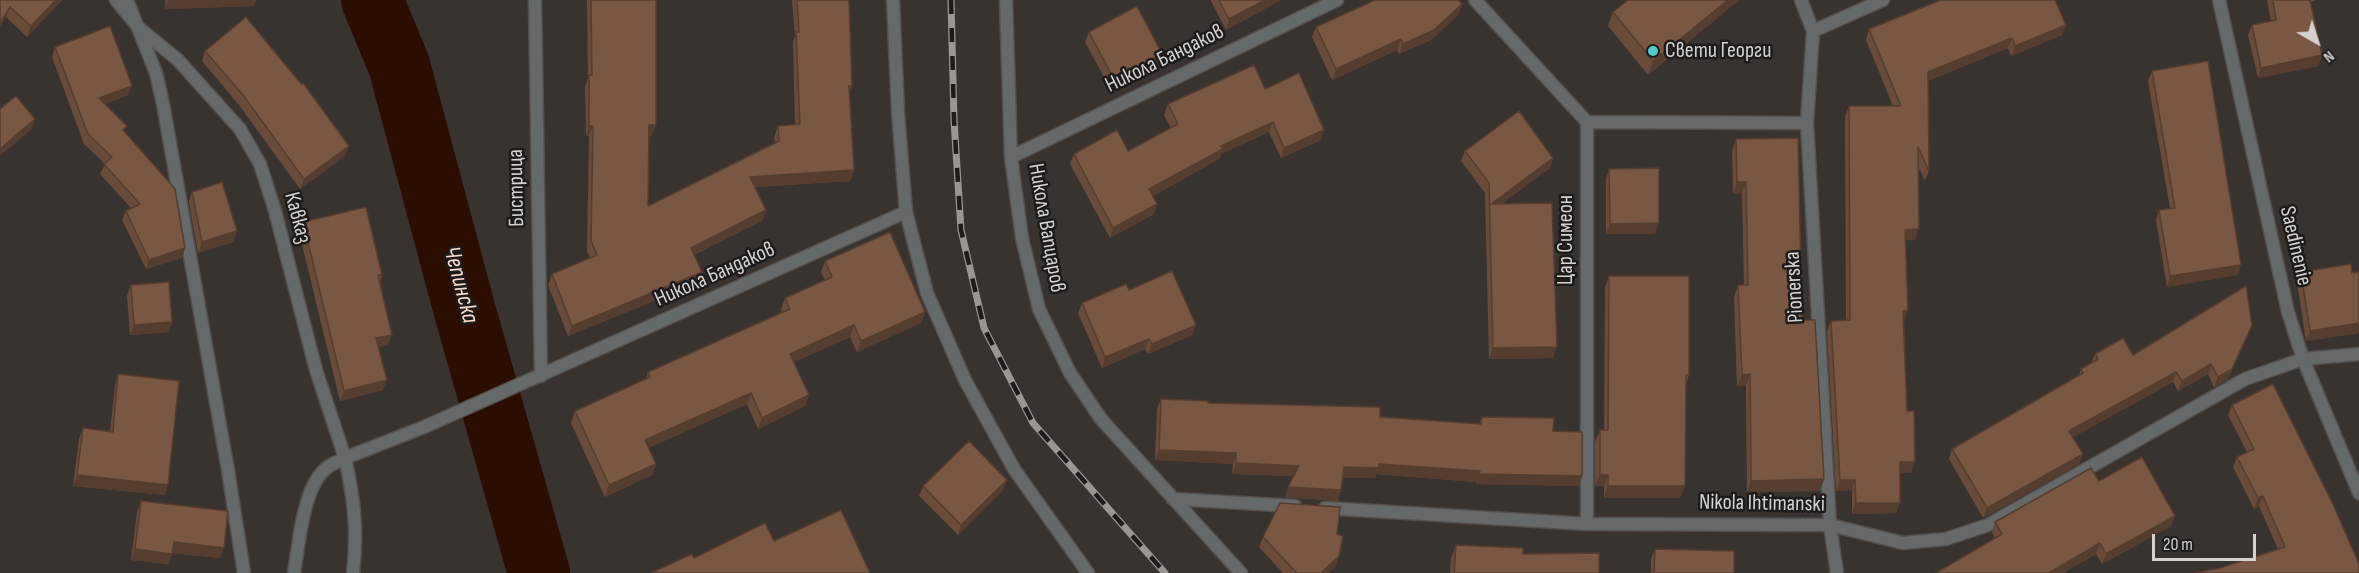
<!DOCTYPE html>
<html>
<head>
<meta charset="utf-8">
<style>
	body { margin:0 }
	#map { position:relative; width:2359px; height:573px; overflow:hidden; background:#393330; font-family:"Sofia Sans Condensed",sans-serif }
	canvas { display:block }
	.north { position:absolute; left:2287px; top:12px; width:60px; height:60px; -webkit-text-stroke:4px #1e1b1a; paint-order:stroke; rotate:141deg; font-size:16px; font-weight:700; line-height:24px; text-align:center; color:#d4d1cf }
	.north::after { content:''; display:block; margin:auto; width:21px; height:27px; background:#d4d1cf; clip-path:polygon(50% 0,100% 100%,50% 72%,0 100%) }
	.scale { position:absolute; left:2152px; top:534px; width:104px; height:27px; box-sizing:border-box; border:3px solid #d4d1cf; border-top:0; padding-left:8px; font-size:18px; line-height:21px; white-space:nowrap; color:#d4d1cf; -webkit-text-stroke:4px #1e1b1a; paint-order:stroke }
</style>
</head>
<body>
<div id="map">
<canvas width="2359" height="573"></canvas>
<div class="north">N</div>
<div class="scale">20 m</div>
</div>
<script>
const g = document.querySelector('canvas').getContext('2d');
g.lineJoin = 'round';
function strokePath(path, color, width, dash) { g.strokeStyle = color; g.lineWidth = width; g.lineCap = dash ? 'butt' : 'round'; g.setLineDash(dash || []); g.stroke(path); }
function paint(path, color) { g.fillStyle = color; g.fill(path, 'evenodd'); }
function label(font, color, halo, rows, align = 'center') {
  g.font = font + ' "Sofia Sans Condensed",sans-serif'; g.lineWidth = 5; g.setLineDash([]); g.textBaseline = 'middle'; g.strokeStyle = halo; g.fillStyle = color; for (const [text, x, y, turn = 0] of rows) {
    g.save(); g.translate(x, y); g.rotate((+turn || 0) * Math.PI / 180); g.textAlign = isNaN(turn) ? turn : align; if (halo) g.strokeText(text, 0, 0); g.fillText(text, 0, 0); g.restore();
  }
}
const river = new Path2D(`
	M372 0 399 65 464 308 539 573`);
const minor = new Path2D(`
	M116 0 139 28 178 60 240 129 260 164 275 211 316 370 345 458C340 461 333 463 328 467 303 484 299 544 294 573
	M127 0 156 73 163 104 228 470 244 573
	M535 0 541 376
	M1006 0 1011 157 1022 238 1039 309 1070 373 1101 419 1241 573
	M1475 0 1587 122V524
	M1801 0 1813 31 1807 123 1830 525 1837 573
	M1813 31 1883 0
	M1587 122 1807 123
	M1011 157 1337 0
	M1173 499 1295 506
	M1325 508 1587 524 1830 525 1903 543 1946 539 1988 525 2245 379 2303 359 2359 354
	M353 573C358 532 354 498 345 458L424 427 906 212`);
const tertiary = new Path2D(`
	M893 0 898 112 906 212 927 293 965 380 1014 469 1088 573
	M2219 0 2288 312 2303 359 2359 493`);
const rail = new Path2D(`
	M951 0 954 120 961 230 984 328 1033 423 1165 573`);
const wall = new Path2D(`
	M0 0H62L27 37 6 17Z
	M165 0H256L254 6 165 9Z
	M587 0H656L652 136H648V206L775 143 774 137 778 126 795 125 793 42 795 36 792 0H849L852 86 849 92 854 170 850 181 755 187 766 210 762 221 694 255 702 272 698 283 568 336 548 285 552 274 590 258 587 251 589 136H586L585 86 588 79Z
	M1211 0H1281L1226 30 1211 1Z
	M1628 0H1739L1648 75 1608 26 1613 12Z
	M2267 0H2315V1L2310 2 2322 55 2318 66 2258 78 2248 35 2252 25 2271 21Z
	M1462 4 1458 15 1431 40 1399 54 1397 50 1332 80 1312 37 1316 27Z
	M2066 25 2062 35 2011 56 2008 48 1928 81 1929 171 1925 181 1918 166 1915 240H1906L1904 321 1907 411 1911 473H1900L1896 513 1852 514V490L1836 491 1827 331 1831 321 1846 320 1845 117 1849 106H1893L1866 40 1869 29Z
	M1089 32 1159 64 1111 90 1085 42Z
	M55 47 128 95 105 104 125 132 185 248 182 258 146 269 122 220 126 211 131 208 100 174 105 164 84 144 52 57Z
	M205 51 345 156 300 189 239 105 202 61Z
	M2152 71 2238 275 2167 287 2156 220 2159 210 2170 208 2148 81Z
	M1265 89 1321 140 1281 158 1269 132 1221 154 1219 159 1153 196 1154 214 1110 238 1070 164 1074 154 1128 151 1171 128 1164 115 1168 104Z
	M1736 139 1824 479 1820 491 1747 492 1746 386H1737L1734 297 1738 285H1744L1742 193 1733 194 1732 151Z
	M1465 151 1553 158 1550 168 1501 204 1553 358 1489 359 1485 193 1461 161Z
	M1609 169 1655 234H1606V179Z
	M192 192 237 231 233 242 198 253 189 202Z
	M303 222 382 275 380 282 388 345 379 347 383 390 340 401 299 232Z
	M825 261 925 312 921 323 857 352 850 337 794 362 809 395 805 406 758 429 747 404 648 448 656 464 652 475 605 497 571 423 575 411 646 379 648 372 782 312 781 309 785 298 825 280 821 272Z
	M2301 272 2352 273 2359 272V333L2306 341 2297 282Z
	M1609 276 1689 375 1686 384 1680 498H1604V486H1595V442L1600 430H1604L1605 288Z
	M131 285 172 322 169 332 130 335 127 296Z
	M1129 290 1196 325 1192 335 1148 354 1145 349 1102 368 1078 313 1082 303Z
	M2248 335 2228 379 2214 387 2208 374 2178 391 2173 382 2073 437 2083 454 2079 464 1983 518 1949 459 1952 449 2079 375 2081 369 2091 363 2095 354 2133 355Z
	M118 374 165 495 73 486 79 439 83 428 110 431 115 385Z
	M1161 399 1479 424 1482 417 1553 431 1582 476 1579 486 1476 484V482L1376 474 1375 478H1343L1341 490 1338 501 1285 497 1294 476 1232 474 1233 464 1155 460 1157 409Z
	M2232 405 2359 564 2220 568 2278 549 2259 506 2254 509 2233 467 2237 457 2247 452 2228 415Z
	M2099 481 2171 526 2102 564 2096 554 2063 573H1936L1995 538 1992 532 1995 522Z
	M923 486 1003 490 958 535 919 496Z
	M141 501 220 558 172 553 169 564 131 560 137 512Z
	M1337 534 1336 566 1328 573H1283L1259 547 1263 537Z
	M1456 545 1523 554 1599 573H1450L1451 558Z
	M1655 549 1734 573H1651V559Z`);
const shadedWall = new Path2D(`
	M56 0H62L27 37 31 26Z
	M168 0H256L254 6 165 9Z
	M1265 0H1281L1226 30 1229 19Z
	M1728 0H1739L1648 75 1653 61Z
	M1462 4 1458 15 1431 40 1399 54 1403 44Z
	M10 7 6 17 0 27V23Z
	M2066 25 2062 35 2011 56 2015 46Z
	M2012 38 2008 48 1925 82 1928 72Z
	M1401 39 1397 50 1332 80 1336 69Z
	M1162 54 1159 64 1111 90 1114 79Z
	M2322 55 2318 66 2258 78 2261 68Z
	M132 86 128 95 95 108 99 98Z
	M35 119 32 129 0 156V149Z
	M1273 122 1269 132 1221 154 1219 159 1146 200 1149 189 1221 146Z
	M649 125H656L652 136H645Z
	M589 126H593L589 136H586Z
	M1324 130 1321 140 1281 158 1284 148Z
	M349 146 345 156 300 189 304 179Z
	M1553 158 1550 168 1489 213 1491 204Z
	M854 170 850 181 746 187 750 177Z
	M1737 182H1746L1742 193 1733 194Z
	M1157 204 1154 214 1110 238 1113 228Z
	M766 210 762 221 687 258 691 248Z
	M1659 223 1655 234H1606L1610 224Z
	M1919 229 1915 240H1902L1905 230Z
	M237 231 233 242 198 253 202 242Z
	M185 248 182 258 146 269 149 260Z
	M2241 265 2238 275 2167 287 2170 276Z
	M702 272 698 283 568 336 572 326Z
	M1908 310 1904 321 1903 311Z
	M925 312 921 323 857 352 861 341Z
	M172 322 169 332 130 335 134 325Z
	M2359 323V333L2306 341 2310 331Z
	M854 325 850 337 786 366 790 354Z
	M1196 325 1192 335 1148 354 1152 344Z
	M2252 325 2228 379 2214 387 2218 377Z
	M392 335 388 345 373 349 376 338Z
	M1149 339 1145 349 1102 368 1105 357Z
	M1557 347 1553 358 1489 359 1493 348Z
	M2211 364 2208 374 2178 391 2182 381Z
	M2176 372 2173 382 2066 441 2069 431Z
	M1750 374 1746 386H1737L1742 375Z
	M387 380 383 390 340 401 344 391Z
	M751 393 747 404 641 451 645 440Z
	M809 395 805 406 758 429 762 418Z
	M1159 450 1236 453 1233 464 1155 460Z
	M2083 454 2079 464 1983 518 1987 508Z
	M1900 462H1915L1911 473H1896Z
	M1236 463 1299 466 1296 476 1232 474Z
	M656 464 652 475 605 497 609 485Z
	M1379 464 1480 471 1476 482 1376 474 1375 478H1340L1344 467Z
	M1479 474 1582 476 1579 486 1476 484Z
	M1600 474 1608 475 1604 486H1595Z
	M77 475 168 485 165 495 73 486Z
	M1824 479 1820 491 1747 492 1751 481Z
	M1007 480 1003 490 958 535 961 525Z
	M1840 480H1855L1852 490 1836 491Z
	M1608 486H1685L1680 498H1604Z
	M1288 487 1341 490 1338 501 1285 497Z
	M2263 496 2259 506 2254 509 2258 498Z
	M1856 503H1900L1896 513 1852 514Z
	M2175 516 2171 526 2102 564 2106 554Z
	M174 542 224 548 220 558 170 553Z
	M2100 543 2096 554 2063 573H2049Z
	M135 549 172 554 169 564 131 560Z
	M1339 556 1336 566 1328 573H1321Z`);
const building = new Path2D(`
	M0 0H56L31 26 10 7 0 23Z
	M591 0H656V125H649L648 206 779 141 778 126 800 124 796 32H799L797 0H849L852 86H849L854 170 750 177 766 210 691 248 702 272 572 326 552 274 597 255 591 241 593 126H589V75H592Z
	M1219 0H1265L1229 19Z
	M1375 0H1458L1462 4 1434 30 1403 44 1401 39 1336 69 1316 27Z
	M1628 0H1728L1653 61 1613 12Z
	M1941 0H2055L2066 25 2015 46 2012 38 1928 72 1929 171 1918 147 1919 229 1905 230 1908 310 1903 311 1907 411H1914L1915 462H1900V503H1856L1855 480H1840L1831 321 1850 320 1849 106H1901L1869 29Z
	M2273 0H2310L2322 55 2261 68 2252 25 2276 20Z
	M1137 6 1162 54 1114 79 1089 32Z
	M246 17 302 85 303 83 349 146 304 179 243 95 205 51Z
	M110 26 132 86 99 98 127 126 123 130 175 189 185 248 149 260 126 211 140 204 104 164 112 157 88 134 55 47Z
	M2208 61 2241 265 2170 276 2159 210 2175 208 2152 71Z
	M1254 65 1265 89 1299 73 1324 130 1284 148 1273 122 1221 146 1223 149 1149 189 1157 204 1113 228 1074 154 1117 130 1128 151 1178 124 1168 104Z
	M16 96 35 119 0 149V109Z
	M1519 111 1553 158 1491 204 1552 203 1557 347 1493 348 1489 183 1465 151Z
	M1798 138 1802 320H1815L1824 479 1751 481 1750 374 1742 375 1738 285H1748L1746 182H1737L1736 139Z
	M1659 168V223L1610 224 1609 169Z
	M222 182 237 231 202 242 192 192Z
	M366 207 382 275H378L392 335 376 338 387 380 344 391 303 222Z
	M890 232 925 312 861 341 854 325 790 354 809 395 762 418 751 393 645 440 656 464 609 485 575 411 650 377 648 372 790 309 785 298 832 277 825 261Z
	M2351 264 2352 273 2359 272V323L2310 331 2301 272Z
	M1172 271 1196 325 1152 344 1149 339 1105 357 1082 303 1126 284 1129 290Z
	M1609 276H1689V375H1686L1685 486H1608V475L1600 474V430H1608Z
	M169 282 172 322 134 325 131 285Z
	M2246 286 2252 325 2232 369 2218 377 2211 364 2182 381 2176 372 2069 431 2083 454 1987 508 1952 449 2083 373 2081 369 2098 359 2095 354 2123 338 2133 355Z
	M118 374 179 381 168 485 77 475 83 428 113 432Z
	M2273 384 2332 502 2359 564V573H2195L2220 568 2285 547 2263 496 2258 498 2237 457 2254 449 2232 405Z
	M1161 399 1208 401V403L1380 407V417L1481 424 1482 417 1554 418 1553 431 1582 432V476L1479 474 1480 471 1379 464V468L1344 467 1341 490 1288 487 1299 466 1236 463V453L1159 450Z
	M969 441 1007 480 961 525 923 486Z
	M2142 457 2175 516 2106 554 2100 543 2049 573H1936L2002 534 1995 522 2091 468 2099 481Z
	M141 501 228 511 224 548 174 542 172 554 135 549Z
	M1280 503 1340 507 1337 534 1343 536 1339 556 1321 573H1297L1263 537Z
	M841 510 870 573H651L692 554 694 558 765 523 774 541Z
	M1456 545 1523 548V554L1599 553V573H1454Z
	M1655 549 1734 551V573H1654Z`);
const markers = [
	[1653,51,6,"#53cdc9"]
];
const poiNames = [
	["Свети Георги",1665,51]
];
const streetNames = [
	["Никола Бандаков",1165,59,-26],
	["Бистрица",517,188,-91],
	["Кавказ",297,218,75],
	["Никола Вапцаров",1046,228,80],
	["Цар Симеон",1566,240,-90],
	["Saedinenie",2295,246,77],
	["Никола Бандаков",715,275,-24],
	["Pionerska",1795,287,-93],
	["Nikola Ihtimanski",1762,504,1]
];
const waterNames = [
	["Чепинска",460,285,75]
];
strokePath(river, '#2b0e00', 62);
strokePath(minor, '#554f4d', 15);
strokePath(tertiary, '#554f4d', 15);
strokePath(minor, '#666969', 12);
strokePath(tertiary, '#666969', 12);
strokePath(rail, '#9a9693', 7);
strokePath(rail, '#1e1b1a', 4.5, [14]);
paint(wall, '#694b3a');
paint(shadedWall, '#553d2f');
paint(building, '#7a5743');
strokePath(building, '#553d2f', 1.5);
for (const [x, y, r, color] of markers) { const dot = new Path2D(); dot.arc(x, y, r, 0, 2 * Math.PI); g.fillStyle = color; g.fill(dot); strokePath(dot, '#1e1b1a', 2); }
label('22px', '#d4d1cf', '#1e1b1a', poiNames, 'left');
label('22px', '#d4d1cf', '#1e1b1a', streetNames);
label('italic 24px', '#f7ddcf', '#1e1b1a', waterNames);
</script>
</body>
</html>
